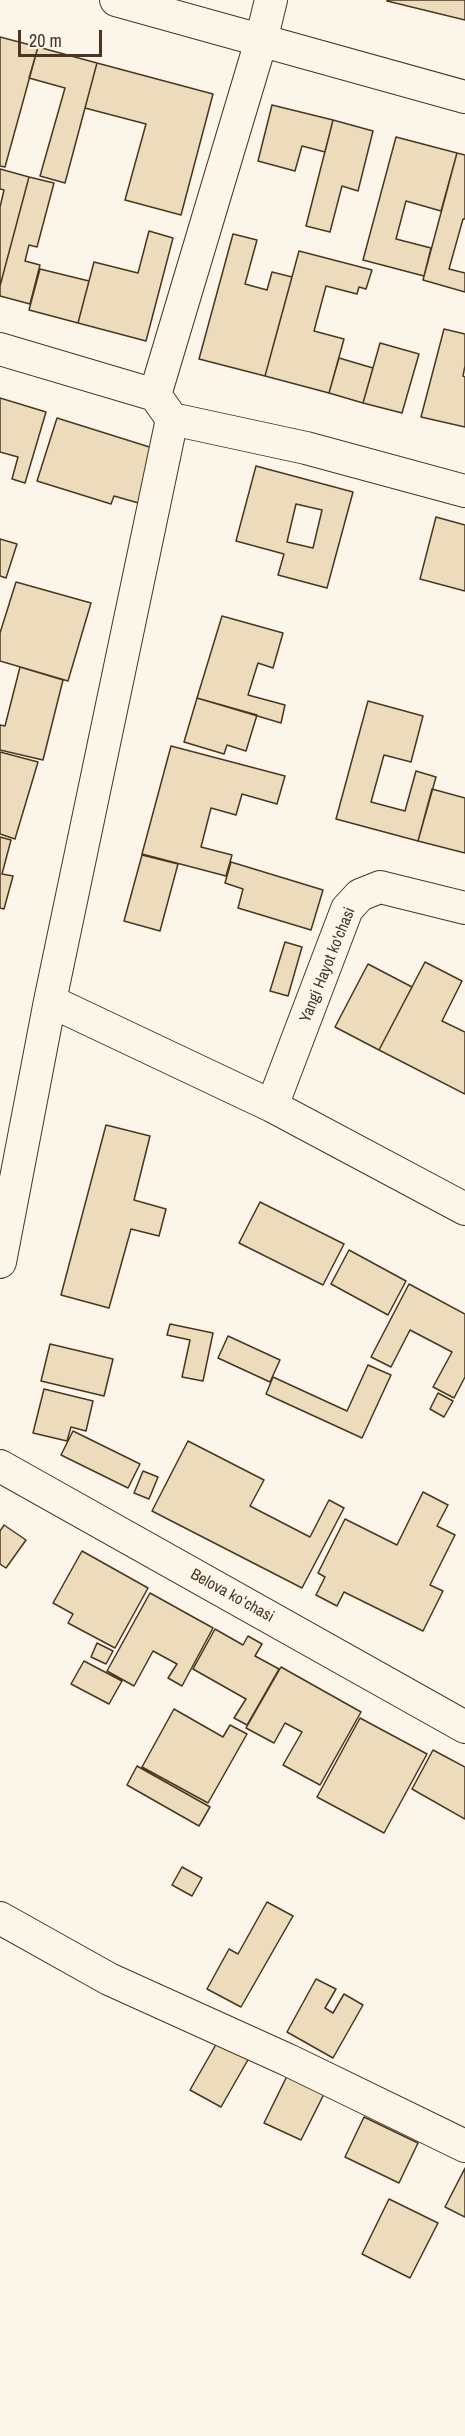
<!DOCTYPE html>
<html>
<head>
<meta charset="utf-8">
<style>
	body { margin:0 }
	#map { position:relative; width:465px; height:2436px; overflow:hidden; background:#fbf6e9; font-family:"Archivo Narrow",sans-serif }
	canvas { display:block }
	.scale { position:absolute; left:18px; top:30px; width:84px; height:27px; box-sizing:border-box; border:3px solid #4a3520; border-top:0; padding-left:8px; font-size:18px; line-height:21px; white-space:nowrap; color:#4a3520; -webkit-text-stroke:4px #fbf6e9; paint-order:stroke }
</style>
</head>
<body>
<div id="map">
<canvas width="465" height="2436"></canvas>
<div class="scale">20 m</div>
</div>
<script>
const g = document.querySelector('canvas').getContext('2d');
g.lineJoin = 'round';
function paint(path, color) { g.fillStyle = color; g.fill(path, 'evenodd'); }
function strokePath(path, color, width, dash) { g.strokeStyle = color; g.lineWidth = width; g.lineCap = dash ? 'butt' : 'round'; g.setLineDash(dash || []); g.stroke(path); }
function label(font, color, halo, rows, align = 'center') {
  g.font = font + ' "Archivo Narrow",sans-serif'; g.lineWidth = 4.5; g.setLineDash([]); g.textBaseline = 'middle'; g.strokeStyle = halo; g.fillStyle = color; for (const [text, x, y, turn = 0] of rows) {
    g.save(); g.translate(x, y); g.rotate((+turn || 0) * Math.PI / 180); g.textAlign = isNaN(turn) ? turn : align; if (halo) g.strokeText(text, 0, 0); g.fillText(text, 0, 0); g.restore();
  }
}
const building = new Path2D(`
	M465 0V20L387 1V0Z
	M0 37 38 47 5 167 0 166Z
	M38 47 97 63 65 183 40 176 65 88 29 78Z
	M97 63 213 94 181 215 125 200 146 124 85 108Z
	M272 105 333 120 325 152 302 146 295 171 258 161Z
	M333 120 373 131 358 191 342 186 330 232 306 226Z
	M396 137 457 153 441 211 406 201 396 239 431 248 424 276 363 260Z
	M457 153 465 155V219H463L449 269 465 273V292L423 280Z
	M0 169 29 177 0 286V207L4 190 0 189Z
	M29 177 54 183 37 247 29 245 25 261 40 265 30 304 0 296V286Z
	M149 231 173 238 146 341 78 323 94 262 138 273Z
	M233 234 257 240 245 284 267 290 272 272 292 277 265 376 199 359Z
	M299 251 372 270 366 289 359 287 357 294 326 286 314 331 344 339 329 393 265 376Z
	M40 269 89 281 78 323 29 310Z
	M444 329 465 334V366L463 376 465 377V427L421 417Z
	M380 343 419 354 402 413 363 403Z
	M339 358 373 368 363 403 329 393Z
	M0 398 46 412 25 483 12 479 18 457 0 452Z
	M57 418 159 450 142 504 114 496 111 504 37 481Z
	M256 466 353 492 327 588 278 575 284 554 236 541ZM296 504 322 510 313 548 287 542Z
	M436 517 465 525V591L420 579Z
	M0 539 17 544 6 578 0 576Z
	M16 582 91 603 68 681 0 661V633Z
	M222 616 283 633 273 668 258 663 248 695 285 705 281 723 197 698Z
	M20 667 63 680 43 760 0 750V725L5 726Z
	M197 698 257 715 246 751 227 745 224 754 184 742Z
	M368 701 423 716 411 762 384 755 371 802 405 811 416 771 436 777 418 841 336 819Z
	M171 746 285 776 277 804 242 794 236 815 211 808 201 847 232 855 226 876 142 854Z
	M0 752 38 762 15 839 0 834Z
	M432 789 465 798V853L418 841Z
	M0 837 11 840 2 874 13 876 4 909 0 908Z
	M142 855 178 864 160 931 124 921Z
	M231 862 323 890 311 930 238 908 243 889 225 883Z
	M285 942 302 947 288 996 270 991Z
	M425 962 462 981 442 1021 465 1032V1094L379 1050Z
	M368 964 412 987 379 1050 335 1027Z
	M106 1125 150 1136 134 1200 166 1209 159 1236 131 1229 109 1308 61 1295Z
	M260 1202 344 1244 323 1285 239 1243Z
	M349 1250 406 1281 388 1315 331 1284Z
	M409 1284 465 1314V1377L454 1398 433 1387 452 1352 410 1330 391 1367 371 1357Z
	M170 1324 213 1333 203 1381 182 1377 190 1340 167 1335Z
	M228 1336 280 1360 270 1382 218 1358Z
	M50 1344 113 1359 104 1396 41 1381Z
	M368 1365 391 1375 362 1438 266 1394 273 1377 347 1411Z
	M44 1389 93 1401 86 1431 71 1427 67 1441 33 1433Z
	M438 1393 453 1401 444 1417 430 1409Z
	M73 1431 140 1464 128 1488 61 1455Z
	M188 1441 264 1480 250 1506 310 1537 329 1500 344 1508 302 1588 152 1511Z
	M143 1471 158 1477 149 1499 134 1493Z
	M423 1492 448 1505 437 1526 455 1535 430 1585 443 1591 423 1631 344 1592 337 1606 316 1595 325 1577 318 1573 345 1519 397 1545Z
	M4 1525 26 1540 6 1568 0 1564V1531Z
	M82 1551 148 1588 115 1648 68 1623 73 1614 53 1603Z
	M150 1593 213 1628 182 1686 168 1678 177 1664 153 1651 134 1686 107 1671Z
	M215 1629 243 1645 248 1636 262 1644 255 1656 279 1669 247 1725 234 1718 246 1699 193 1669Z
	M97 1643 113 1651 106 1664 91 1657Z
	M84 1661 122 1681 109 1704 71 1684Z
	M281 1667 361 1712 320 1785 283 1765 302 1732 285 1723 274 1743 246 1728Z
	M174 1709 223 1737 230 1725 247 1734 208 1803 142 1767Z
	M360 1718 427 1754 384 1833 317 1797Z
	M433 1750 465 1767V1819L412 1789Z
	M137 1766 210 1807 199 1826 127 1785Z
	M182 1867 202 1878 192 1896 172 1885Z
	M267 1902 293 1916 241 2007 207 1989 229 1949 238 1954Z
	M316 1979 336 1989 325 2008 333 2013 344 1994 363 2005 333 2058 287 2032Z
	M218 2041 249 2058 221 2107 190 2090Z
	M289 2072 326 2090 301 2140 264 2123Z
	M364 2117 418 2143 399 2183 345 2157Z
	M465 2168V2217L445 2207Z
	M389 2199 438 2223 410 2278 362 2254Z`);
const minor = new Path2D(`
	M116 0 465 97
	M0 349 155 395
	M172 419 306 448 465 491
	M50 1001 272 1106 465 1209
	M272 1106 347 909 360 895 380 887 465 908
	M0 1262 50 1001 172 419 155 395 261 41 271 0
	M0 1466 465 1727
	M0 1918 109 1979 288 2060 465 2146`);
const streetNames = [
	["Yangi Hayot ko'chasi",328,965,-68],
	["Belova koʻchasi",232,1596,29]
];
paint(building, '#ecdcbc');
strokePath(building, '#4a3520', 1.5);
strokePath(minor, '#4a3520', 34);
strokePath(minor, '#fbf6e9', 32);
label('16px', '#4a3520', '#fbf6e9', streetNames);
</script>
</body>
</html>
